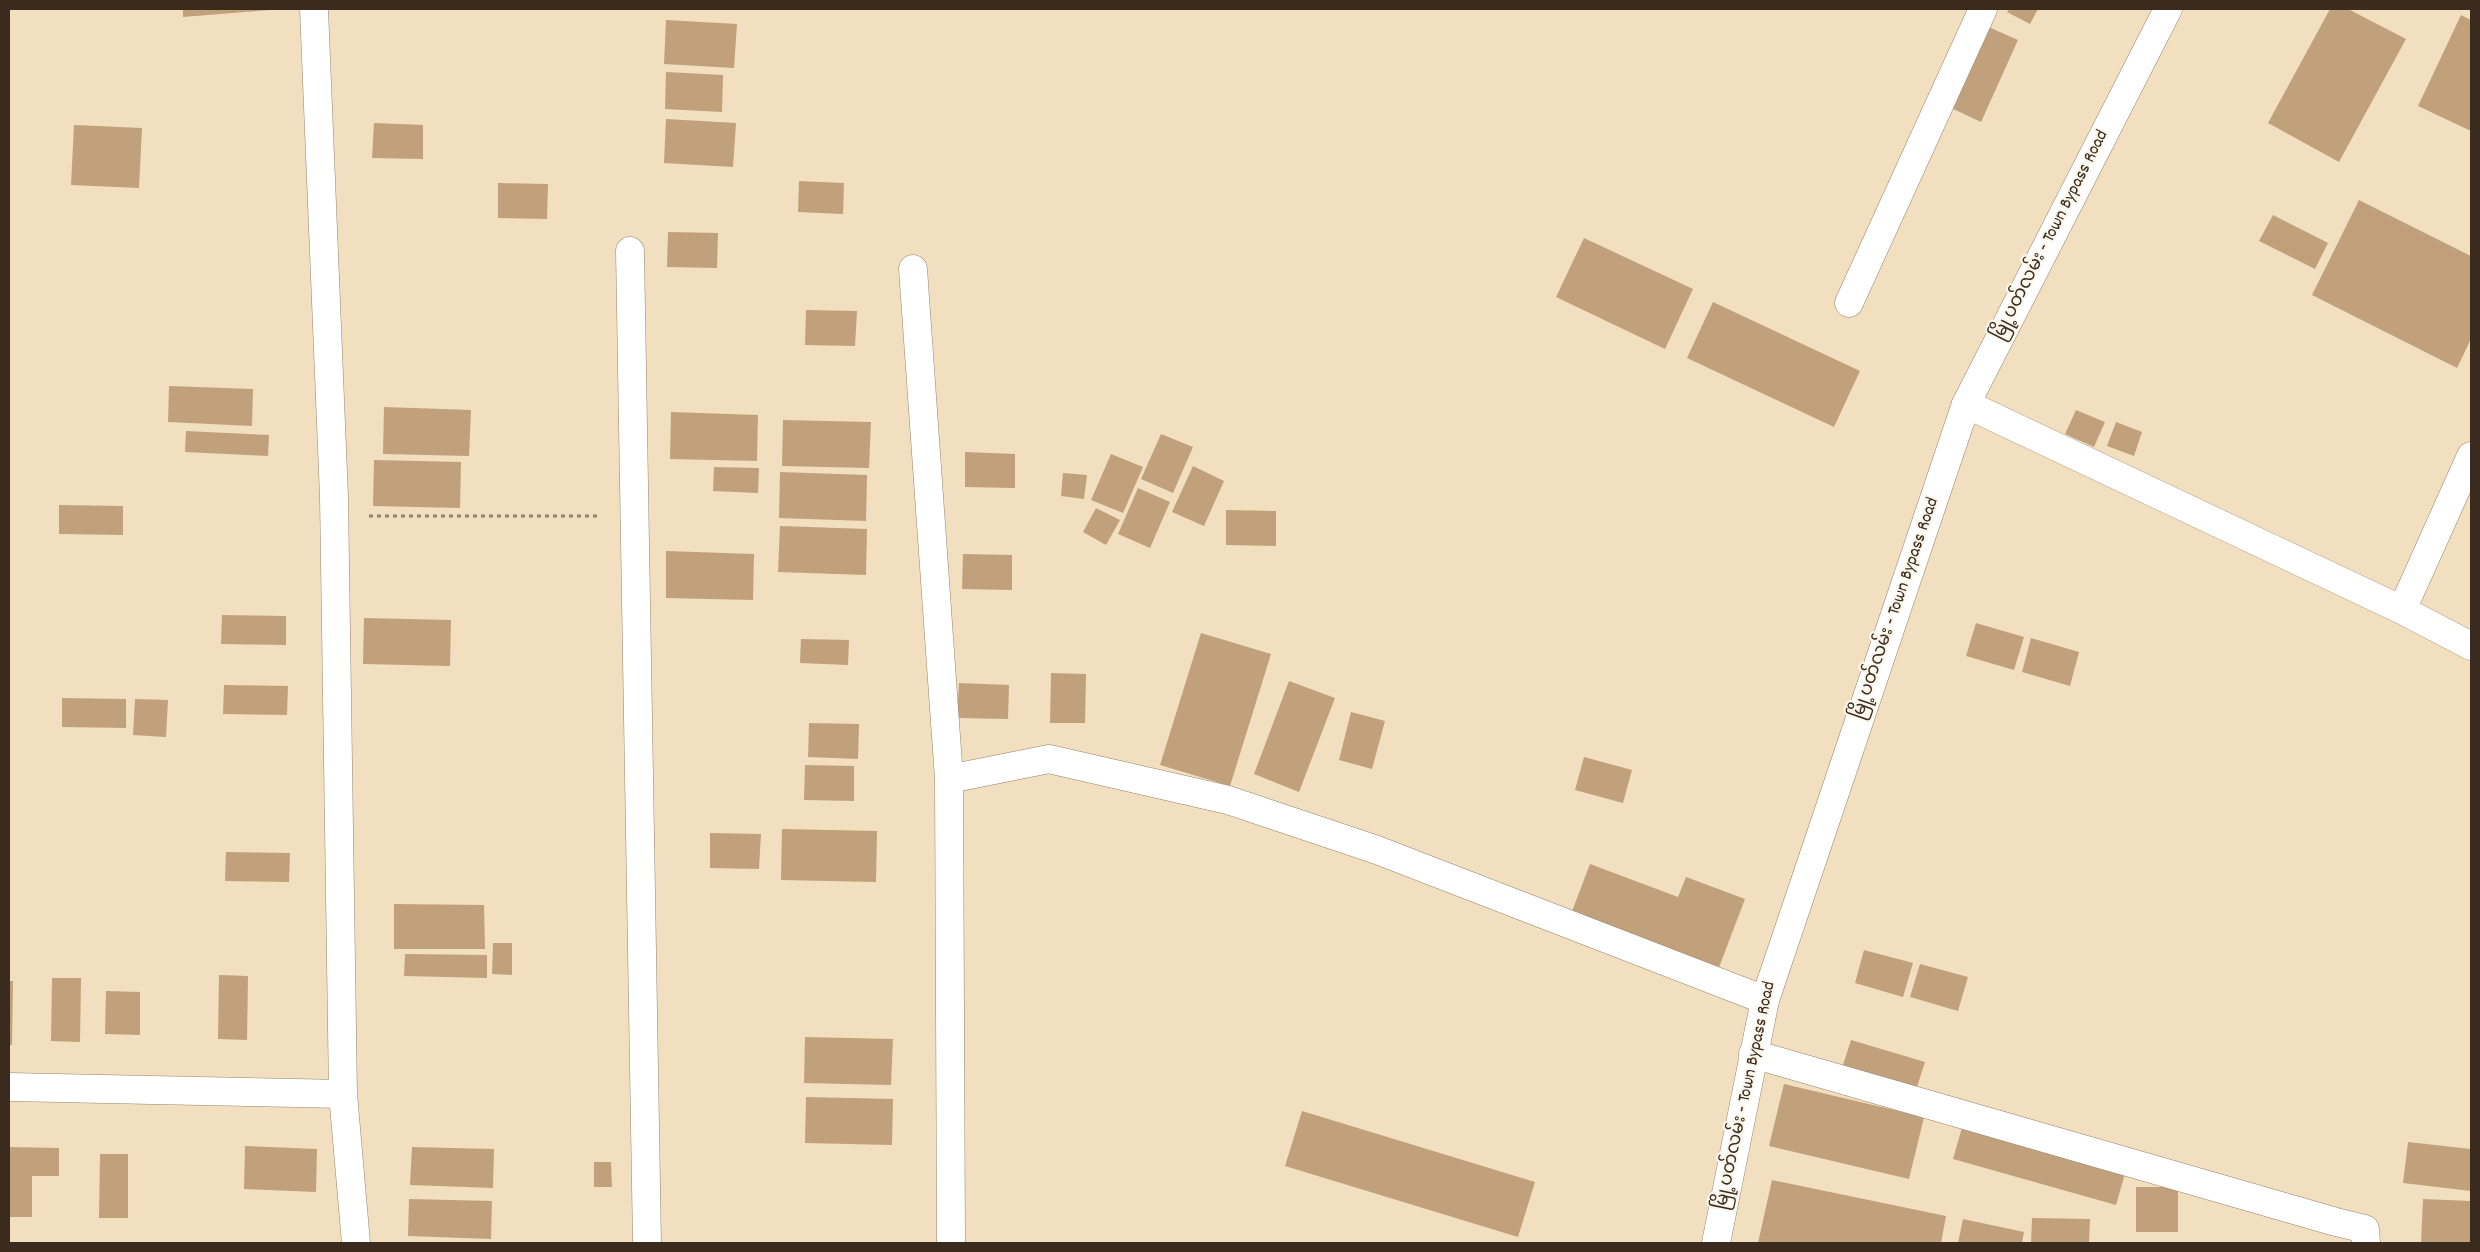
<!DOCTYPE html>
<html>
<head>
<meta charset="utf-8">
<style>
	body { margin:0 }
	#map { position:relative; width:2480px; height:1252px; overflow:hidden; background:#f1dfbf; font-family:Dekko,sans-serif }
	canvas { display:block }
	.frame { position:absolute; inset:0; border:10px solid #3b2a1e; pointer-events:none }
</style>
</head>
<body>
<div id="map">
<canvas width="2480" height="1252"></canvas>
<div class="frame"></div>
</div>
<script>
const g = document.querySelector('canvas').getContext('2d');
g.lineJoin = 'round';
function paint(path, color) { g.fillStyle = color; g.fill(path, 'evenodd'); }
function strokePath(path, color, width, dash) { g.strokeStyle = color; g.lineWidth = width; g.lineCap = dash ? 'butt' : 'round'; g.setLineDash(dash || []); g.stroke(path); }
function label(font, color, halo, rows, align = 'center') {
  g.font = font + ' Dekko,"Noto Sans Myanmar",sans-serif'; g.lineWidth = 4.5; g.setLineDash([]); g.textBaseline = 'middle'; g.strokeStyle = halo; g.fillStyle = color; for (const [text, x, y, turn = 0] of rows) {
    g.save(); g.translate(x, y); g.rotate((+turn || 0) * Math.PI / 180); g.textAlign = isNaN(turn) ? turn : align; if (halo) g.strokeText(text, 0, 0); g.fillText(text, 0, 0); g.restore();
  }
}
const building = new Path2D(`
	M183 9H270V10L183 17Z
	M2009 9H2038L2030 24 2007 12Z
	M2330 9H2348L2406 39 2339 162 2268 123Z
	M2461 15 2471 20V131L2418 106Z
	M666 20 737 24 734 68 664 64Z
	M1984 25 2018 40 1981 122 1947 106Z
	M666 72 723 75 722 112 665 109Z
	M666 119 736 123 733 167 664 163Z
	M374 123 423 125V159L372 158Z
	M74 125 142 128 139 188 71 185Z
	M799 181 844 183 843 214 798 212Z
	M498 183 548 184 547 219 498 218Z
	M2359 200 2471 256V339L2457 368 2312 295Z
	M2273 215 2328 243 2315 269 2259 241Z
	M668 232 718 233 717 268 667 267Z
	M1584 238 1693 289 1665 349 1556 297Z
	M1713 302 1860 371 1834 427 1687 358Z
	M806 310 857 311 855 346 805 345Z
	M169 386 253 389 252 426 168 422Z
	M384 407 471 410 469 456 383 454Z
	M2076 410 2105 422 2094 447 2065 434Z
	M671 412 758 415 757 461 670 459Z
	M783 420 871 422 869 468 782 466Z
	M2116 422 2142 432 2134 456 2107 446Z
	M186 431 269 435 268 456 185 452Z
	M1161 434 1193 447 1173 493 1141 479Z
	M965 452 1015 454V488L965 487Z
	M1111 454 1143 467 1123 513 1091 500Z
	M374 460 461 462 460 508 373 506Z
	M1193 466 1224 481 1204 526 1172 512Z
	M714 467 759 468 758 493 713 491Z
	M780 472 867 475 866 521 779 518Z
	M1063 473 1087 475 1084 499 1061 496Z
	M1138 488 1170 502 1150 548 1118 534Z
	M59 505 123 506V535L59 534Z
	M1096 508 1120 520 1106 545 1083 532Z
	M1226 510 1276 511V546L1226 545Z
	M780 526 867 529 866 575 778 572Z
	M666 551 754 554 753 600 666 598Z
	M963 554 1012 555V590L962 589Z
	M222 615 286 616V645L221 644Z
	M364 618 451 620 450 666 363 664Z
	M1976 623 2024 637 2014 670 1966 656Z
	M1201 633 1271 654 1230 786 1160 765Z
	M2031 638 2079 652 2070 686 2022 672Z
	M801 639 849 640 848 665 800 663Z
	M1051 673 1086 674 1085 723H1050Z
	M1289 681 1335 698 1299 792 1254 774Z
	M959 683 1009 685 1008 719 957 718Z
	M224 685 288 686 287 715 223 714Z
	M62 698 126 699V728L62 727Z
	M135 699 168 700 166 737 133 735Z
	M1351 712 1385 721 1372 769 1339 760Z
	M809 723 859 724 858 759 808 757Z
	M1584 757 1632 770 1623 803 1575 790Z
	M805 765 854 766V801L804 800Z
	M782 829 877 831 876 882 781 880Z
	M710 833 761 834 759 869 710 868Z
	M226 852 290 853 289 882 225 881Z
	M1590 864 1678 897 1686 877 1745 899 1718 970 1571 914Z
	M394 904 484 905 485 949H394Z
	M493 943H512V975L492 974Z
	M1864 950 1913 963 1903 997 1855 983Z
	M405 954 487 955V978L404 976Z
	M1920 964 1968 977 1958 1011 1910 997Z
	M219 975 248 976 247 1040 218 1039Z
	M52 978H81L80 1042 51 1041Z
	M9 981H13L12 1045H9Z
	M106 991 140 992V1035L105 1034Z
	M805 1037 893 1039 891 1085 804 1083Z
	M1851 1040 1925 1062 1917 1087 1843 1065Z
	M1784 1084 1924 1117 1909 1179 1769 1146Z
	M806 1097 893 1099 892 1145 805 1143Z
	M1302 1111 1535 1182 1518 1237 1285 1166Z
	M1963 1124 2126 1170 2116 1205 1953 1159Z
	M2408 1142 2471 1149V1191L2403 1183Z
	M245 1146 317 1149 316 1192 244 1189Z
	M9 1147 59 1148V1176H32V1217H9Z
	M412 1147 494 1149 493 1188 410 1185Z
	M100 1154H128V1218H99Z
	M594 1162H611L612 1187H594Z
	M1772 1180 1946 1216 1941 1243H1758Z
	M2136 1187H2178V1232H2136Z
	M409 1199 492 1201 491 1239 408 1236Z
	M2423 1199 2471 1201V1243H2421Z
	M2032 1218 2090 1219 2089 1243H2031Z
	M1963 1219 2024 1232 2022 1243H1958Z`);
const path = new Path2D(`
	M369 516H600`);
const street = new Path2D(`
	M314 9 334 497 343 1094 356 1243
	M630 251 647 1243
	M913 269 949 779 951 1243
	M1849 303 1983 9
	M1966 404 2402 610 2471 646
	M2402 610 2471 456
	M949 779 1049 759 1228 800 1377 850 1765 1000
	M1753 1054 2336 1222 2365 1229 2366 1243
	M9 1087 343 1094`);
const secondary = new Path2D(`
	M1716 1243 1765 1000 1966 404 2168 9`);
const streetNames = [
	["မြို့ပတ်လမ်း - Town Bypass Road",2052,236,-63],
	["မြို့ပတ်လမ်း - Town Bypass Road",1897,609,-71],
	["မြို့ပတ်လမ်း - Town Bypass Road",1747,1096,-78]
];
paint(building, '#c1a17c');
strokePath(street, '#96846e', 29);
strokePath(secondary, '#96846e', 29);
strokePath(path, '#96846e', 3, [4, 4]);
strokePath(street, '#fff', 28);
strokePath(secondary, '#fff', 28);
label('18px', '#3b2a1e', '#fbf7ec', streetNames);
</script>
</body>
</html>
